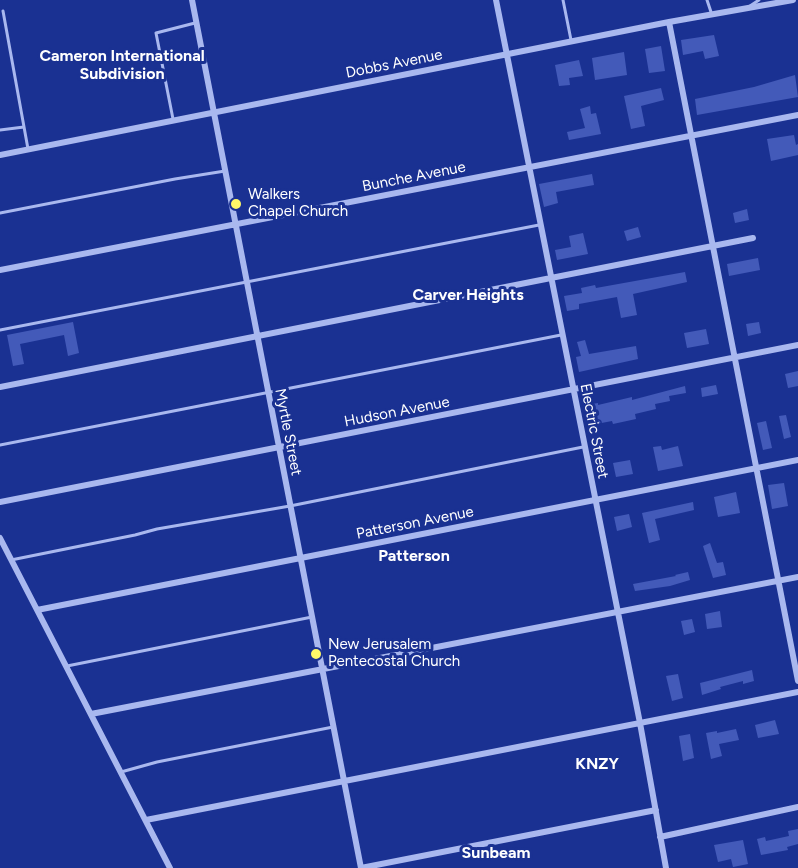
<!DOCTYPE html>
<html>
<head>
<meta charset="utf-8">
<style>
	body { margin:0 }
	canvas { display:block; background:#1a3192 }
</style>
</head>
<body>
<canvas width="798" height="868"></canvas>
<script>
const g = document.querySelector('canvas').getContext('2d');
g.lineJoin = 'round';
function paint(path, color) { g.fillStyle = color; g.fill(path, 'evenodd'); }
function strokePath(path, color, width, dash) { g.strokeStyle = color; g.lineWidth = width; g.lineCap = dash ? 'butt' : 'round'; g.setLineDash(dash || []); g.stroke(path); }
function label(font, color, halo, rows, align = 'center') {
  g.font = font + ' Figtree,sans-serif'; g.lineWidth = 6; g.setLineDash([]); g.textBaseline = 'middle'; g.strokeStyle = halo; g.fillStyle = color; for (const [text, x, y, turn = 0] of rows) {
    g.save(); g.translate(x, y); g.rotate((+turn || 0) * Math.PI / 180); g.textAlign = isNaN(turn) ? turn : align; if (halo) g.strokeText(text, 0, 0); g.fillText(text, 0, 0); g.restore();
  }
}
const building = new Path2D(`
	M714 35 719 56 705 59 703 51 683 55 681 40Z
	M661 46 665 71 649 73 645 49Z
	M624 52 627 75 595 80 592 58Z
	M579 60 583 76 569 78 570 85 559 86 555 65Z
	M795 75 798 97 697 115 695 99 754 87Z
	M661 88 664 100 641 106 645 126 631 129 624 96Z
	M590 106 591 114 596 113 601 134 569 140 567 132 585 128 580 109Z
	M794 135 796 145 798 144V155L771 161 767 139Z
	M592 174 594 185 556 192 558 203 544 207 539 184Z
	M747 209 749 220 735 223 733 213Z
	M638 227 641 237 627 241 624 231Z
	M583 233 588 254 557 260 555 250 571 247 569 236Z
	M758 258 760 270 729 276 727 264Z
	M685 272 687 282 633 294 637 315 621 318 617 297 579 304V309L567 311 564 296 582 293 581 288 595 285 596 288Z
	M73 322 79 353 68 356 64 335 20 344 24 364 13 366 7 335Z
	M759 322 761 333 748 336 746 324Z
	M706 329 709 344 687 348 684 333Z
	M585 340 589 354 636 346 638 359 579 372 576 357 581 356 577 342Z
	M798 371V386L788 388 785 374Z
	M716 385 718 394 702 397 701 388Z
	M685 386 686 393 669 396 670 401 655 404 656 409 635 414 636 419 613 424 612 421 591 425 587 405 598 403V405L632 397V400Z
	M786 415 791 437 784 439 779 416Z
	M766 421 772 448 763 450 757 423Z
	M661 446 662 450 678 446 683 466 658 471 653 447Z
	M630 460 633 474 616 477 613 463Z
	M784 483 788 506 772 509 768 485Z
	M736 492 740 513 718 517 714 497Z
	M693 502 694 510 655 519 660 540 649 543 642 513Z
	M629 514 632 527 617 531 614 517Z
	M710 543 717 563 723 562 726 575 713 578 703 546Z
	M688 572 690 580 670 586 635 591 633 584 676 576 675 575Z
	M720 611 722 627 707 629 705 614Z
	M692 619 695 632 684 635 681 621Z
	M752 670 754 681 743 684V681L720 687 721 689 702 695 700 683Z
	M678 674 683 698 672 701 666 676Z
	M775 720 779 734 758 738 755 725Z
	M736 729 739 740 719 744 722 756 711 759 706 733 717 731V733Z
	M690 734 694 758 683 761 679 736Z
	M798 829V844L787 847 788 850 761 855 757 839 765 837 766 841 789 836 788 831Z
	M743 840 748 864 733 867 731 859 718 862 714 845Z`);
const service = new Path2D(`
	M563 0 571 40
	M707 0 712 15
	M750 6 759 0
	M3 11 28 149
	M173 119 156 33 195 23
	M0 130 24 127
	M0 213 175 179 225 171
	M0 330 539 225
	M0 445 561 335
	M11 560 135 535 157 529 290 506 583 447
	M67 666 312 617
	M121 772 157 762 333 727`);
const minor = new Path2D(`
	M192 0 361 868
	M496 0 640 723 666 868
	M669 22 798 681
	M0 155 669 22 793 0
	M0 270 798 115
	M0 387 753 238
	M0 502 798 345
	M0 538 170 868
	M37 610 798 460
	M91 714 798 577
	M146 820 798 692
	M660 837 798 807
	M361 868 656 810`);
const markers = [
	[236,204,6,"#fff868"],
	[316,654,6,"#fff868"]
];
const streetNames = [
	["Dobbs Avenue",394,64,-11],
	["Bunche Avenue",414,177,-11],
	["Hudson Avenue",397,412,-11],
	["Electric Street",594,431,79],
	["Myrtle Street",288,432,79],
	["Patterson Avenue",415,523,-11]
];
const poiNames = [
	["Walkers",248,195],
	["Chapel Church",248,212],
	["New Jerusalem",328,645],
	["Pentecostal Church",328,662]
];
const neighbourhoodNames = [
	["Cameron International",122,56],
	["Subdivision",122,74],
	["Carver Heights",468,295],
	["Patterson",414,556],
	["KNZY",597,764],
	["Sunbeam",496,853]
];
paint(building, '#435ab9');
strokePath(service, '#a9b8ef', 3);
strokePath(minor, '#a9b8ef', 6);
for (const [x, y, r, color] of markers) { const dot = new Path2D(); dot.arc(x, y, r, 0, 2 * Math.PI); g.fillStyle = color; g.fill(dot); strokePath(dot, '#1a3192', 2); }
label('15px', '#fff', '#1a3192', streetNames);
label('15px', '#fff', '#1a3192', poiNames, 'left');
label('bold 16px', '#fff', '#1a3192', neighbourhoodNames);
</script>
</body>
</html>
